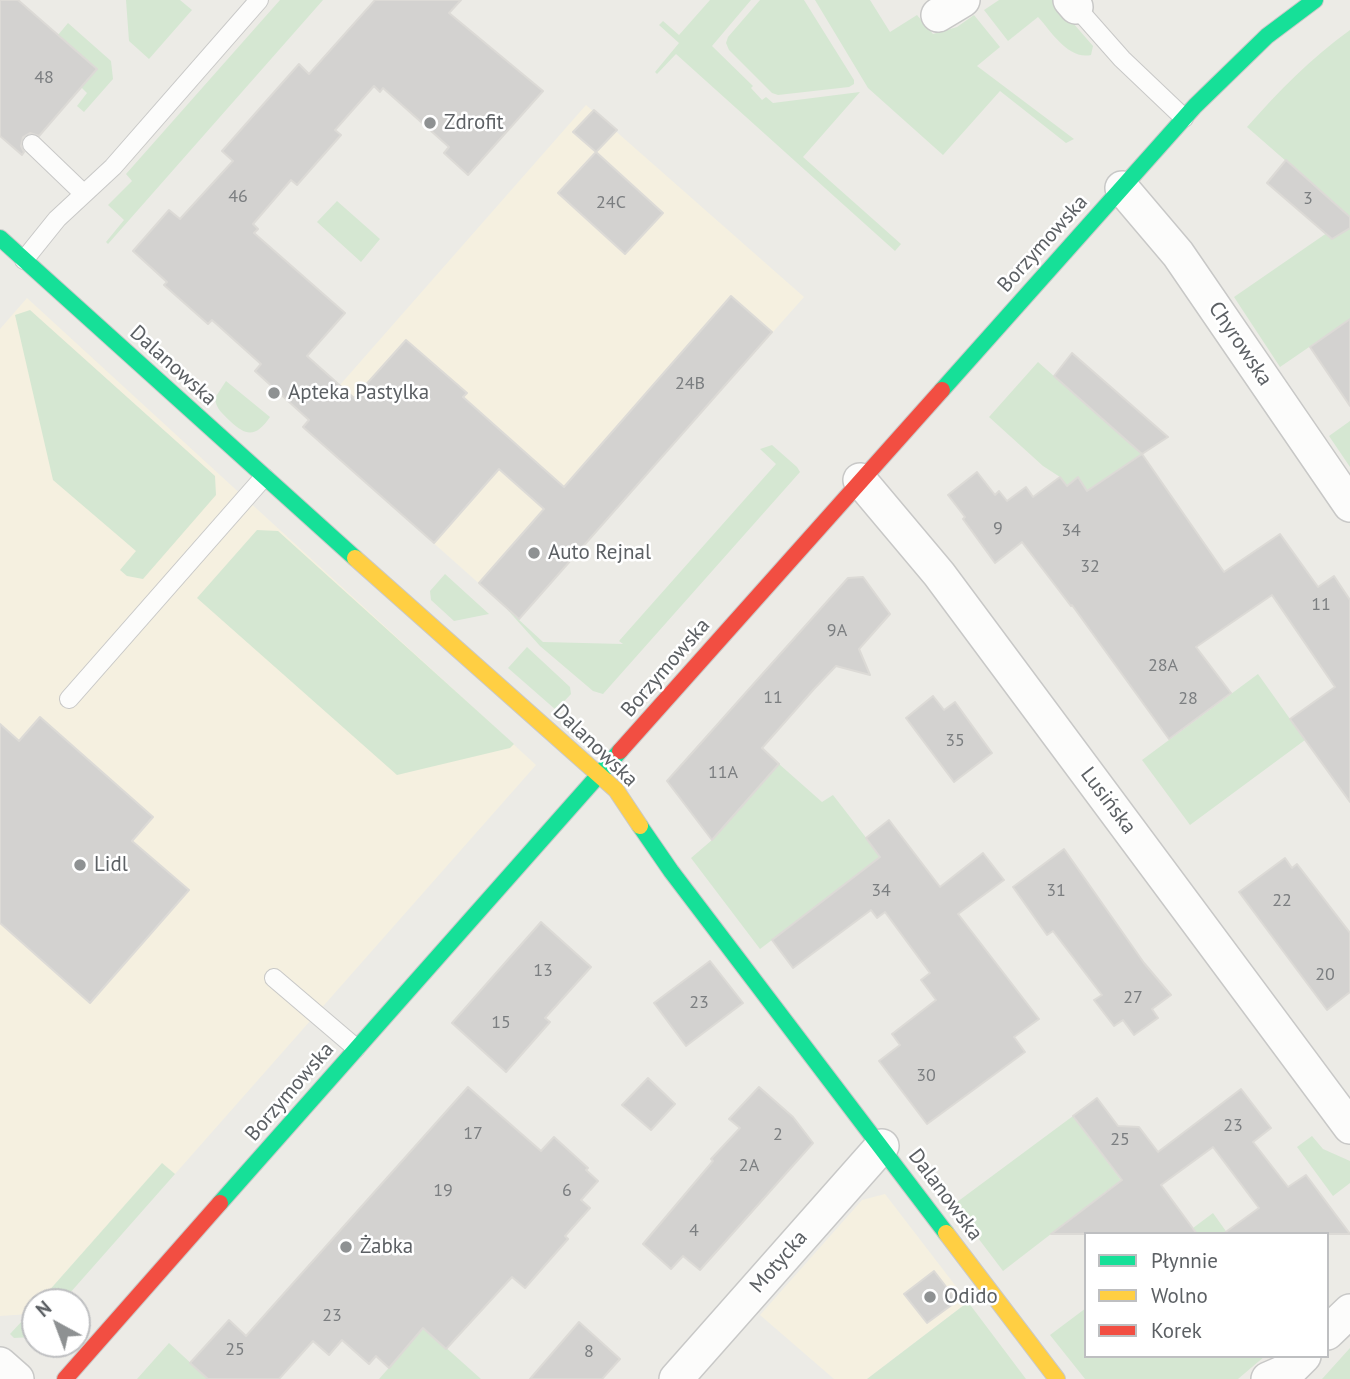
<!DOCTYPE html>
<html>
<head>
<meta charset="utf-8">
<style>
	body { margin:0 }
	#map { position:relative; width:1350px; height:1379px; overflow:hidden; background:#ecebe6; font-family:"PT Sans",sans-serif }
	canvas { display:block }
	.legend { position:absolute; left:1084px; top:1232px; width:245px; height:126px; box-sizing:border-box; background:#fff; border:2px solid #bebfc1; margin:0; padding:9px 12px; list-style:none; font-size:21px; color:#5c6064 }
	.legend li { display:flex; align-items:center; gap:14px; height:35px }
	.legend b { width:35px; border:2px solid #bebfc1 }
	.north { position:absolute; left:21px; top:1288px; width:70px; height:70px; box-sizing:border-box; background:#fff; border:2px solid #bebfc1; border-radius:50%; rotate:319deg; font-size:19px; font-weight:700; line-height:28px; text-align:center; color:#5c6064 }
	.north::after { content:''; display:block; margin:auto; width:24px; height:32px; background:#8e9192; clip-path:polygon(50% 0,100% 100%,50% 72%,0 100%) }
</style>
</head>
<body>
<div id="map">
<canvas width="1350" height="1379"></canvas>
<ul class="legend">
<li><b style="height:9px;background:#16e098"></b>Płynnie</li>
<li><b style="height:9px;background:#ffcf43"></b>Wolno</li>
<li><b style="height:9px;background:#f24e42"></b>Korek</li>
</ul>
<div class="north">N</div>
</div>
<script>
const g = document.querySelector('canvas').getContext('2d');
g.lineJoin = 'round';
function paint(path, color) { g.fillStyle = color; g.fill(path, 'evenodd'); }
function strokePath(path, color, width, dash) { g.strokeStyle = color; g.lineWidth = width; g.lineCap = dash ? 'butt' : 'round'; g.setLineDash(dash || []); g.stroke(path); }
function label(font, color, halo, rows, align = 'center') {
  g.font = font + ' "PT Sans",sans-serif'; g.lineWidth = 5; g.setLineDash([]); g.textBaseline = 'middle'; g.strokeStyle = halo; g.fillStyle = color; for (const [text, x, y, turn = 0] of rows) {
    g.save(); g.translate(x, y); g.rotate((+turn || 0) * Math.PI / 180); g.textAlign = isNaN(turn) ? turn : align; if (halo) g.strokeText(text, 0, 0); g.fillText(text, 0, 0); g.restore();
  }
}
const commercial = new Path2D(`
	M586 105 804 297 519 619 303 427Z
	M27 298 536 765 175 1174 162 1164 39 1302H35V1307L29 1314 0 1316V329Z
	M885 1194 968 1302 867 1379H834L760 1315 862 1200Z`);
const green = new Path2D(`
	M126 0H180L192 10 149 59 129 41Z
	M280 0H323L108 244 106 242 124 220 108 205 132 181 126 174Z
	M710 0H751L712 46 753 86 751 88 762 100 766 97 773 103 860 92 803 157 901 244 895 251 676 54 657 74 655 72 679 43 659 25 663 21 679 35Z
	M760 0H804L854 80V84L849 87 778 95 772 93 729 50 726 43 728 37Z
	M815 0H870L890 32 917 15 933 34 957 27 974 15 1000 47 977 66 1074 139 1066 143 1000 91 943 155 868 88Z
	M999 0H1053L1093 46 1091 55C1068 60 1051 31 1038 17L1008 41 984 10Z
	M68 23 111 61 113 79 84 112 77 106 87 93 81 87 97 69 58 35Z
	M1350 30V217L1247 127C1279 91 1311 58 1350 30Z
	M337 201 380 239 361 262 317 222Z
	M1350 217V319L1280 367 1234 297Z
	M30 310 215 476 216 495 143 579 127 576 120 570 136 551 53 480 15 315Z
	M1038 362 1142 454 1088 492 1078 478 1067 486 1060 477 1043 466 989 417Z
	M226 381 270 417C256 437 247 437 230 421 222 413 216 409 215 398Z
	M1350 421V467L1329 436Z
	M772 445 797 467 800 472 603 694 593 691 540 646 505 607 543 642 623 644 619 641 776 464 760 449Z
	M257 530 278 531 514 744 510 748 397 775 197 598Z
	M445 574 489 614 454 621 431 600 430 591Z
	M527 647 570 687 571 694 556 710 508 668Z
	M1258 674 1305 740 1190 825 1142 760Z
	M779 764 822 802 833 795 881 857 760 949 691 858 712 840Z
	M1073 1116 1121 1180 1003 1271 953 1205Z
	M1312 1136 1323 1149 1350 1161V1183L1333 1196 1297 1147Z
	M162 1163 175 1174 62 1302H39Z
	M1213 1213 1228 1234H1185Z
	M968 1302 1026 1379H867Z
	M35 1307V1332L31 1337 14 1338 10 1334Z
	M1086 1308V1356H1265L1238 1379H1085L1050 1335Z
	M424 1328 481 1379H379Z
	M169 1343 208 1379H137Z
	M1350 1348V1379H1322Z`);
const building = new Path2D(`
	M0 0H18L97 69 39 136 30 133 23 137 21 146 24 152 22 155 0 136Z
	M375 0H461L449 13 543 91 468 175 444 153 449 147 383 88 380 92 374 86 335 130 341 135 297 185 291 180 253 224 258 229 254 233 345 313 307 356 354 398 406 340 467 393 463 397 564 487 731 296 772 332 519 619 479 583 544 509 499 469 434 543 303 427 309 420 255 371 261 364 212 320 208 324 164 285 167 282 133 251 169 210 180 219 233 161 222 151 299 64 309 74Z
	M594 110 617 130 596 152 573 132Z
	M596 152 663 213 625 254 558 193Z
	M1286 160 1350 217V228L1332 239 1267 183Z
	M1350 319V406L1310 347Z
	M1072 353 1168 437 1142 454 1224 572 1280 534 1318 587 1334 576 1350 600V802L1290 719 1335 687 1272 595 1196 647 1231 693 1169 739 1072 605 1071 606 1022 542 995 563 963 519 965 517 948 495 977 472 995 495 999 491 1007 501 1026 487 1033 497 1060 477 1067 486 1078 477 1087 491 1142 454 1054 376Z
	M863 577 890 614 859 649 870 675 836 666 814 689 762 748 779 764 712 840 667 781 848 578Z
	M933 696 944 710 955 702 992 753 954 782 906 718Z
	M40 717 153 817 132 841 189 890 90 1003 0 923V724L19 741Z
	M889 820 940 887 983 853 1004 880 958 914 1039 1019 1014 1037 1025 1052 927 1124 879 1061 900 1045 892 1034 936 1000 921 980 930 973 885 912 877 918 871 910 793 968 772 940 880 857 866 838Z
	M1064 849 1144 963 1171 995 1152 1009 1158 1018 1134 1035 1123 1020 1114 1026 1094 1000 1102 995 1053 931 1047 935 1013 887Z
	M1285 858 1292 868 1297 864 1350 933V992L1327 1010 1239 892Z
	M541 922 591 967 545 1018 550 1022 506 1072 452 1023Z
	M710 961 743 1003 686 1046 654 1003Z
	M648 1078 675 1104 651 1130 622 1105Z
	M468 1087 541 1151 554 1137 588 1168 586 1170 598 1181 581 1200 590 1208 565 1236 568 1239 525 1288 512 1277 446 1349 423 1328 389 1368 376 1356 369 1364 342 1340 329 1355 313 1341 279 1379H208L190 1363 229 1320 246 1336Z
	M759 1087 793 1117 813 1143 700 1270 683 1256 671 1269 643 1244 713 1161 711 1159 740 1128 729 1119Z
	M1241 1089 1271 1128 1253 1142 1288 1187 1306 1175 1350 1234H1223L1259 1208 1213 1147 1161 1185 1197 1234H1051L1122 1180 1073 1116 1097 1098 1118 1126 1139 1127 1158 1152Z
	M934 1271 957 1301 927 1323 904 1294Z
	M579 1322 620 1359 602 1379H530Z`);
const lane = new Path2D(`
	M1076 7 1122 59 1184 118
	M32 144 83 193
	M24 260 57 219 113 167 259 0
	M69 699 264 477
	M274 978 356 1048`);
const street = new Path2D(`
	M1070 0 1076 7
	M938 15 963 0
	M1122 188 1178 254 1350 505
	M860 480 939 574 1350 1127
	M1327 1333 1350 1311
	M0 1364 17 1379
	M676 1379 882 1146
	M1268 1379 1291 1369 1304 1356`);
const fast = new Path2D(`
	M0 238 355 558
	M942 390 1195 106 1267 36 1315 0
	M640 826 671 871 946 1233
	M220 1203 620 751`);
const slow = new Path2D(`
	M355 558 616 790 640 826
	M946 1233 1057 1379`);
const jam = new Path2D(`
	M620 751 942 390
	M65 1379 220 1203`);
const markers = [
	[430,123,7,"#8e9192"],
	[274,393,7,"#8e9192"],
	[534,553,7,"#8e9192"],
	[80,865,7,"#8e9192"],
	[346,1247,7,"#8e9192"],
	[930,1297,7,"#8e9192"]
];
const numberNames = [
	["48",44,78],
	["46",238,197],
	["3",1308,199],
	["24C",611,203],
	["24B",690,384],
	["9",998,529],
	["34",1071,531],
	["32",1090,567],
	["11",1321,605],
	["9A",837,631],
	["28A",1163,666],
	["11",773,698],
	["28",1188,699],
	["35",955,741],
	["11A",723,773],
	["34",881,891],
	["31",1056,891],
	["22",1282,901],
	["13",543,971],
	["20",1325,975],
	["27",1133,998],
	["23",699,1003],
	["15",501,1023],
	["30",926,1076],
	["23",1233,1126],
	["17",473,1134],
	["2",778,1135],
	["25",1120,1140],
	["2A",749,1166],
	["19",443,1191],
	["6",567,1191],
	["4",694,1231],
	["23",332,1316],
	["25",235,1350],
	["8",589,1352]
];
const poiNames = [
	["Zdrofit",444,123],
	["Apteka Pastylka",288,393],
	["Auto Rejnal",548,553],
	["Lidl",94,865],
	["Żabka",360,1247],
	["Odido",944,1297]
];
const streetNames = [
	["Borzymowska",1043,244,-48],
	["Chyrowska",1240,344,56],
	["Dalanowska",173,366,42],
	["Borzymowska",666,668,-49],
	["Dalanowska",595,746,44],
	["Lusińska",1108,801,53],
	["Borzymowska",290,1092,-49],
	["Dalanowska",945,1195,53],
	["Motycka",779,1262,-49]
];
paint(commercial, '#f5f0e0');
paint(green, '#d5e7d2');
paint(building, '#d3d2d0');
strokePath(building, '#dcdad6', 2);
strokePath(lane, '#c8c8c7', 20);
strokePath(street, '#c8c8c7', 36);
strokePath(fast, '#c9c9c8', 18);
strokePath(slow, '#c9c9c8', 18);
strokePath(jam, '#c9c9c8', 18);
strokePath(lane, '#fcfcfb', 18);
strokePath(street, '#fcfcfb', 33);
strokePath(fast, '#16e098', 16);
strokePath(slow, '#ffcf43', 16);
strokePath(jam, '#f24e42', 16);
for (const [x, y, r, color] of markers) { const dot = new Path2D(); dot.arc(x, y, r, 0, 2 * Math.PI); g.fillStyle = color; g.fill(dot); strokePath(dot, '#fff', 2.5); }
label('18px', '#7b7e80', null, numberNames);
label('21px', '#5c6064', '#fff', poiNames, 'left');
label('21px', '#5c6064', '#fff', streetNames);
</script>
</body>
</html>
